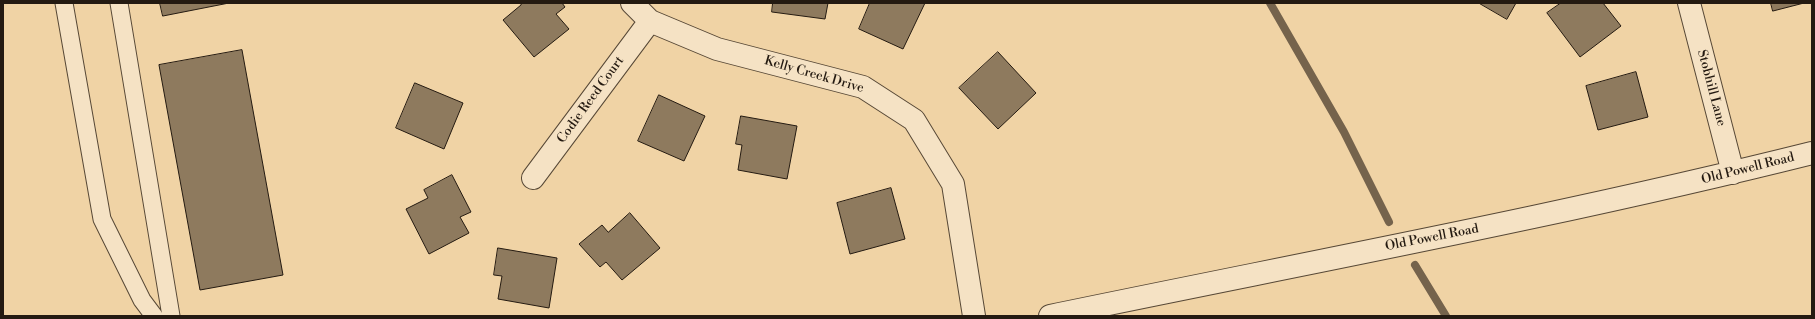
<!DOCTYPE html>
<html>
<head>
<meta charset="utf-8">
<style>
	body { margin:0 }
	#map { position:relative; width:1815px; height:319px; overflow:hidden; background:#f0d3a5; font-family:"Libre Bodoni",serif }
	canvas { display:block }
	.frame { position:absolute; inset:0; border:4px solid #241a11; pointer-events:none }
</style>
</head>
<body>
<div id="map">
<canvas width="1815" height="319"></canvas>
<div class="frame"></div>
</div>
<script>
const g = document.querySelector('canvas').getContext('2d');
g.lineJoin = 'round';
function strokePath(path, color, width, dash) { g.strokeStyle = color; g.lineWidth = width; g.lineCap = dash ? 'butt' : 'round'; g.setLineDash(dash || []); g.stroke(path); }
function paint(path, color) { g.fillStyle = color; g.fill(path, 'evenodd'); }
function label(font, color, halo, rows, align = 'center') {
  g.font = font + ' "Libre Bodoni",serif'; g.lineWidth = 3; g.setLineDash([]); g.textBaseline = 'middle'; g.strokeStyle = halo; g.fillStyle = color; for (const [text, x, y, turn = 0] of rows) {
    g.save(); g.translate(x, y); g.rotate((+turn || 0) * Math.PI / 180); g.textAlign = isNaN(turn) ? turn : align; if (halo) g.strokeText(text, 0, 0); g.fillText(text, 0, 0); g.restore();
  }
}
const stream = new Path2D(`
	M1270 3 1344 132 1389 222
	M1415 265 1446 316`);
const building = new Path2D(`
	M160 3H229L163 16Z
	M520 3H562L565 7 556 14 569 29 534 57 503 20 521 5Z
	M773 3H828L825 19 772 12Z
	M870 3H925L903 49 859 29Z
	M1479 3H1516L1507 19Z
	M1561 3H1603L1621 26 1580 57 1547 13Z
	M1771 3H1804L1773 11Z
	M242 50 283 275 200 290 159 65Z
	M998 52 1036 93 998 129 959 88Z
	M1636 72 1648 117 1598 130 1586 86Z
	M415 83 463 103 444 149 396 128Z
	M659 95 705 116 684 161 638 141Z
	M741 116 797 126 787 179 738 170 742 145 736 144Z
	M452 175 471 212 460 217 469 233 429 254 406 209 428 198 424 190Z
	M891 188 905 239 850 254 837 203Z
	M630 213 660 248 622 280 606 262 600 267 579 244 602 225 608 232Z
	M498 248 557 258 549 308 498 299 502 276 494 275Z`);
const lane = new Path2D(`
	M64 3 102 219 142 300 154 316
	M119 3 171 316`);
const street = new Path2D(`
	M632 3 650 21 717 49 863 87 914 120 953 184 974 316
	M1689 3 1733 173
	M533 178 650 21
	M1050 316C1305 263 1560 216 1812 153`);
const streetNames = [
	["Kelly Creek Drive",814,75,16],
	["Stobhill Lane",1711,88,75],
	["Codie Reed Court",591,100,-54],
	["Old Powell Road",1748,169,-14],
	["Old Powell Road",1432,238,-11]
];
strokePath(stream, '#75634c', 8);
paint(building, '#8e7a5e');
strokePath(building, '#241a11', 1);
strokePath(lane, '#574836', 19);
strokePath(street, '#574836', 24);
strokePath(lane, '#f5e2c4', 17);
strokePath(street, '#f5e2c4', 22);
label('13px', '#241a11', '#f5e2c4', streetNames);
</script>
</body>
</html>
